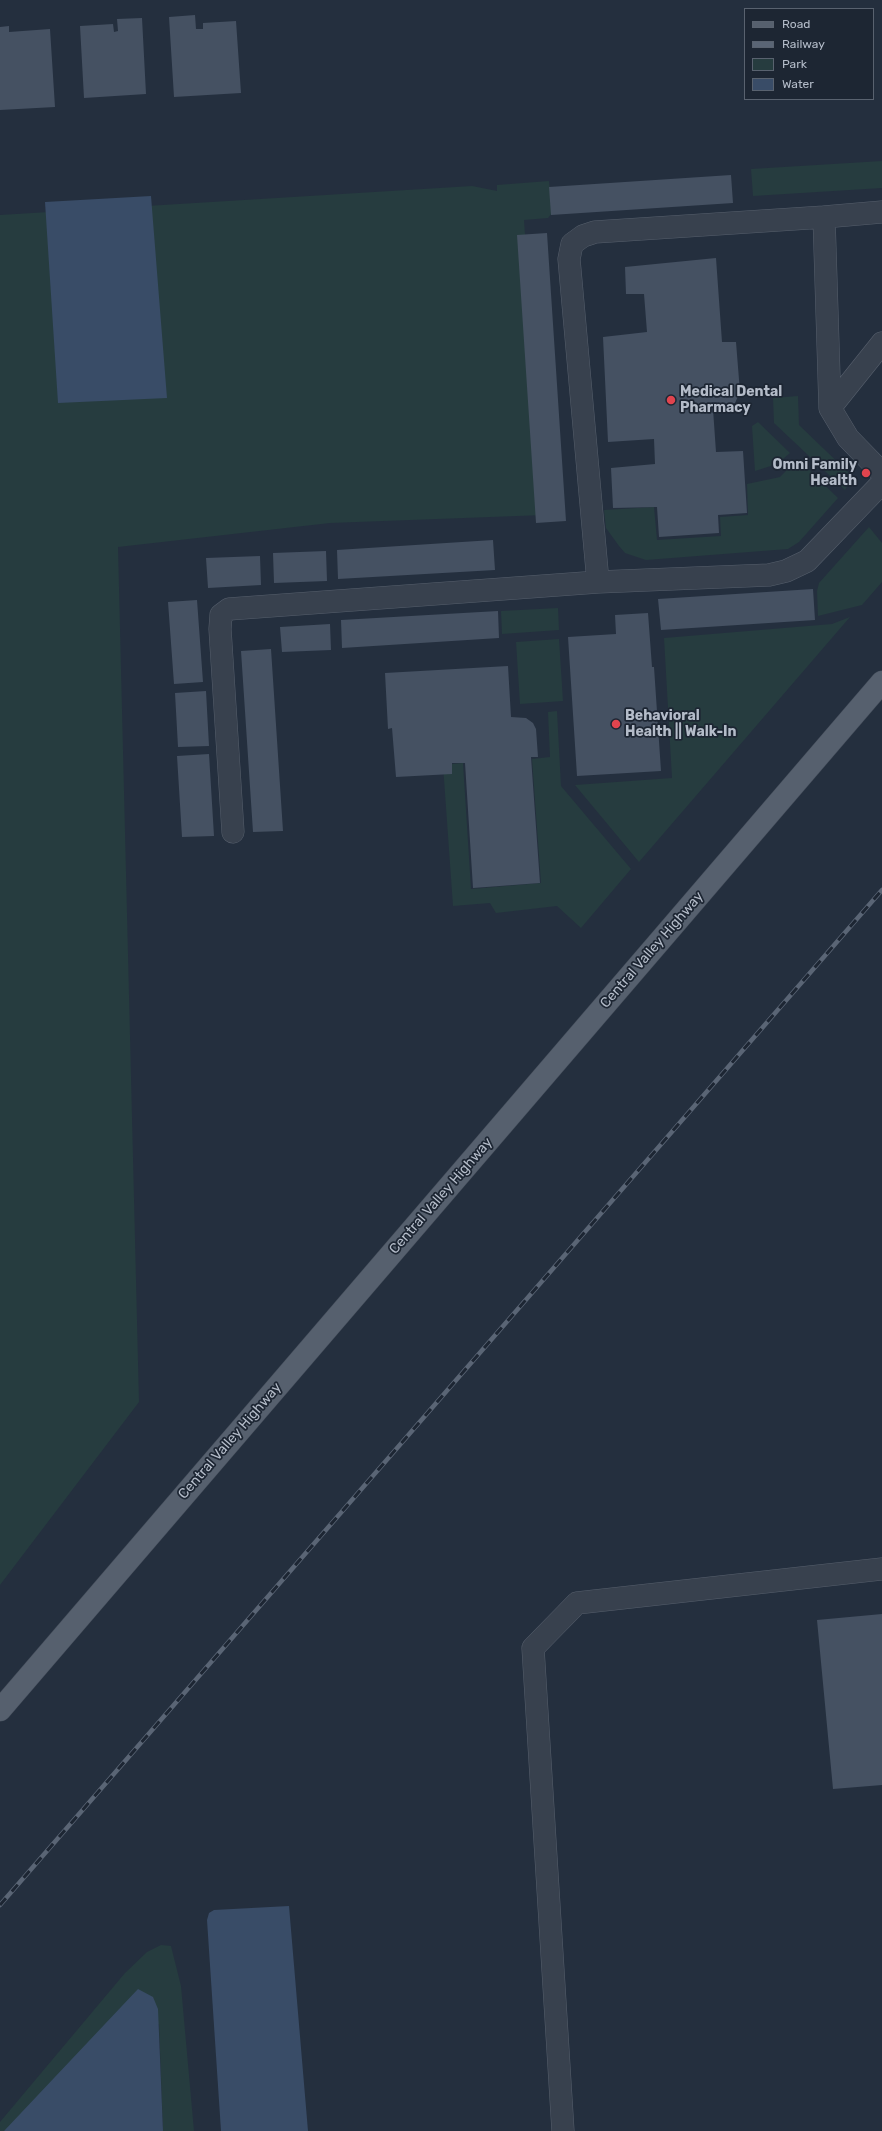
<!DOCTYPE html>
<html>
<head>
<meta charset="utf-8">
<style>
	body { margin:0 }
	#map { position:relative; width:882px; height:2131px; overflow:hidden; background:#242f3e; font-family:Rubik,sans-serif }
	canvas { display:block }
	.legend { position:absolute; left:744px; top:8px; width:130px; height:92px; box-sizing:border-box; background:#1d2633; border:1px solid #59626f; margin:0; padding:5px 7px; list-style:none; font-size:12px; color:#b4bcc9 }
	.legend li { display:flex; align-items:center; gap:8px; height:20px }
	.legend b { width:20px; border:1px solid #59626f }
</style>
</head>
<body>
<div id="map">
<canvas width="882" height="2131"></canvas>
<ul class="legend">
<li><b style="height:5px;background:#56606e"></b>Road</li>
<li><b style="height:5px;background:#5a6575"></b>Railway</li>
<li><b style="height:11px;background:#263c3f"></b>Park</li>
<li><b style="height:11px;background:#394c67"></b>Water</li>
</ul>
</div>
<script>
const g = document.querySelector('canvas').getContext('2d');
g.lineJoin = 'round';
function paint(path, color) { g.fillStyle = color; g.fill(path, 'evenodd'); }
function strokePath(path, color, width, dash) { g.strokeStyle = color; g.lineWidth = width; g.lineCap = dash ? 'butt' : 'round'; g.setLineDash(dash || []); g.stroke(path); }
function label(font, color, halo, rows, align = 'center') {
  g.font = font + ' Rubik,sans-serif'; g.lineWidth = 3.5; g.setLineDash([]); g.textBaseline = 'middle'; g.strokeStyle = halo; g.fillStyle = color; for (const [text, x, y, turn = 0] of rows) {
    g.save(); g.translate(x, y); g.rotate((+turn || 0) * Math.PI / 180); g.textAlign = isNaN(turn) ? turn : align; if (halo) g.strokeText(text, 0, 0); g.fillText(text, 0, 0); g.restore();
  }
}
const green = new Path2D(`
	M882 161V188L753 196 751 169Z
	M549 181 552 213 548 218 524 220 544 515 330 523 118 547 139 1402 0 1585V215L472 186 497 191V185Z
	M798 396 799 425 850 474 851 480 845 490 774 423 773 398Z
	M758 422 790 453 777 464 755 471 752 426Z
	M798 459 838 498 799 542 788 549 646 560 625 553 619 546 606 528 604 510 654 507 657 540 721 536 720 517 748 515 747 484 780 477Z
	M869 527 882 543V582L862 605 818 616 817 591 819 583Z
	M558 608 559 630 502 634 501 611Z
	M850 617 639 862 575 785 672 778 664 638 832 624Z
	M559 639 563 701 520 704 516 642Z
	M557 711 561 786 631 869 581 928 557 906 496 913 490 903 453 906 443 765 463 763 471 889 541 883 532 759 550 757 548 712Z
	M161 1945 171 1946 181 1986 194 2131H163L159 2024 4 2131H0V2122L125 1973 147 1952Z`);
const water = new Path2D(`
	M151 196 167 398 58 403 45 202Z
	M289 1906 308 2131H221L207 1920 209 1913 214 1910Z
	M138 1989 153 1997 158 2009 163 2131H4Z`);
const building = new Path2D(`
	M195 15 196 29H203V23L236 21 241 93 174 97 169 17Z
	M142 18 146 94 84 98 80 26 113 24 114 32 118 31 117 19Z
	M9 26V32L50 29 55 107 0 110V27Z
	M731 175 733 203 551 215 549 187Z
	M547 233 566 521 536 523 517 235Z
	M716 258 722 342H736L740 392 735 403 728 407 713 409 716 452 743 451 747 513 718 515 719 533 659 537 657 507 613 508 611 468 655 464 654 439 608 442 603 337 647 332 644 294H626L625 267Z
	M493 540 495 570 338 579 337 550Z
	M326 551 327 581 274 583 273 553Z
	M260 556 261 585 208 588 206 558Z
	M813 589 815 620 661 630 658 599Z
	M197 600 203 682 174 684 168 602Z
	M498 611 499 638 342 648 341 620Z
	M648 613 652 667H654L661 771 577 776 568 637 616 634 615 615Z
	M330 624 331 650 282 652 280 627Z
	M271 649 283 831 253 832 241 651Z
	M508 666 511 717 526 718 533 723 536 729 538 757H531L540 883 473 888 465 763H452V774L396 777 392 728 388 729 385 673Z
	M206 691 209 746 178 747 175 693Z
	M209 754 214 836 182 837 177 756Z
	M882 1614V1785L833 1789 817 1620Z`);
const minor = new Path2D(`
	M824 217 882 212
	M830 408 882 343
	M598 582 769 575 786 571 807 561 882 483
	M233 832 220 629 221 615 229 609 598 582 569 259 572 244 583 236 595 232 824 217 830 408 848 438 882 473
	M563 2131 533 1648 577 1603 882 1569`);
const major = new Path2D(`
	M0 1710 882 682`);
const rail = new Path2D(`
	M0 1905 882 890`);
const markers = [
	[671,400,5,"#e0444e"],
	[866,473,5,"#e0444e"],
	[616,724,5,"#e0444e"]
];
const poiNames = [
	["Medical Dental",680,392],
	["Pharmacy",680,408],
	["Omni Family",857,465,"right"],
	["Health",857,481,"right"],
	["Behavioral",625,716],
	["Health || Walk-In",625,732]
];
const streetNames = [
	["Central Valley Highway",652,950,-49],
	["Central Valley Highway",441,1196,-49],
	["Central Valley Highway",230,1441,-49]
];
paint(green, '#263c3f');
paint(water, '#394c67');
paint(building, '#455162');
strokePath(minor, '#565f6c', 23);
strokePath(major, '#414a57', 23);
strokePath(minor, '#38414e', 22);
strokePath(major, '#56606e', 22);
strokePath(rail, '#5a6575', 4.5);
strokePath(rail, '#1d2633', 3, [9]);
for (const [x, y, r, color] of markers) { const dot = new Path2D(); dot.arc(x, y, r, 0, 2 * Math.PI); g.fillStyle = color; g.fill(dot); strokePath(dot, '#1d2633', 1.5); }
label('bold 14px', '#b4bcc9', '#1d2633', poiNames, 'left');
label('14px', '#b4bcc9', '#1d2633', streetNames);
</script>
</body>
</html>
